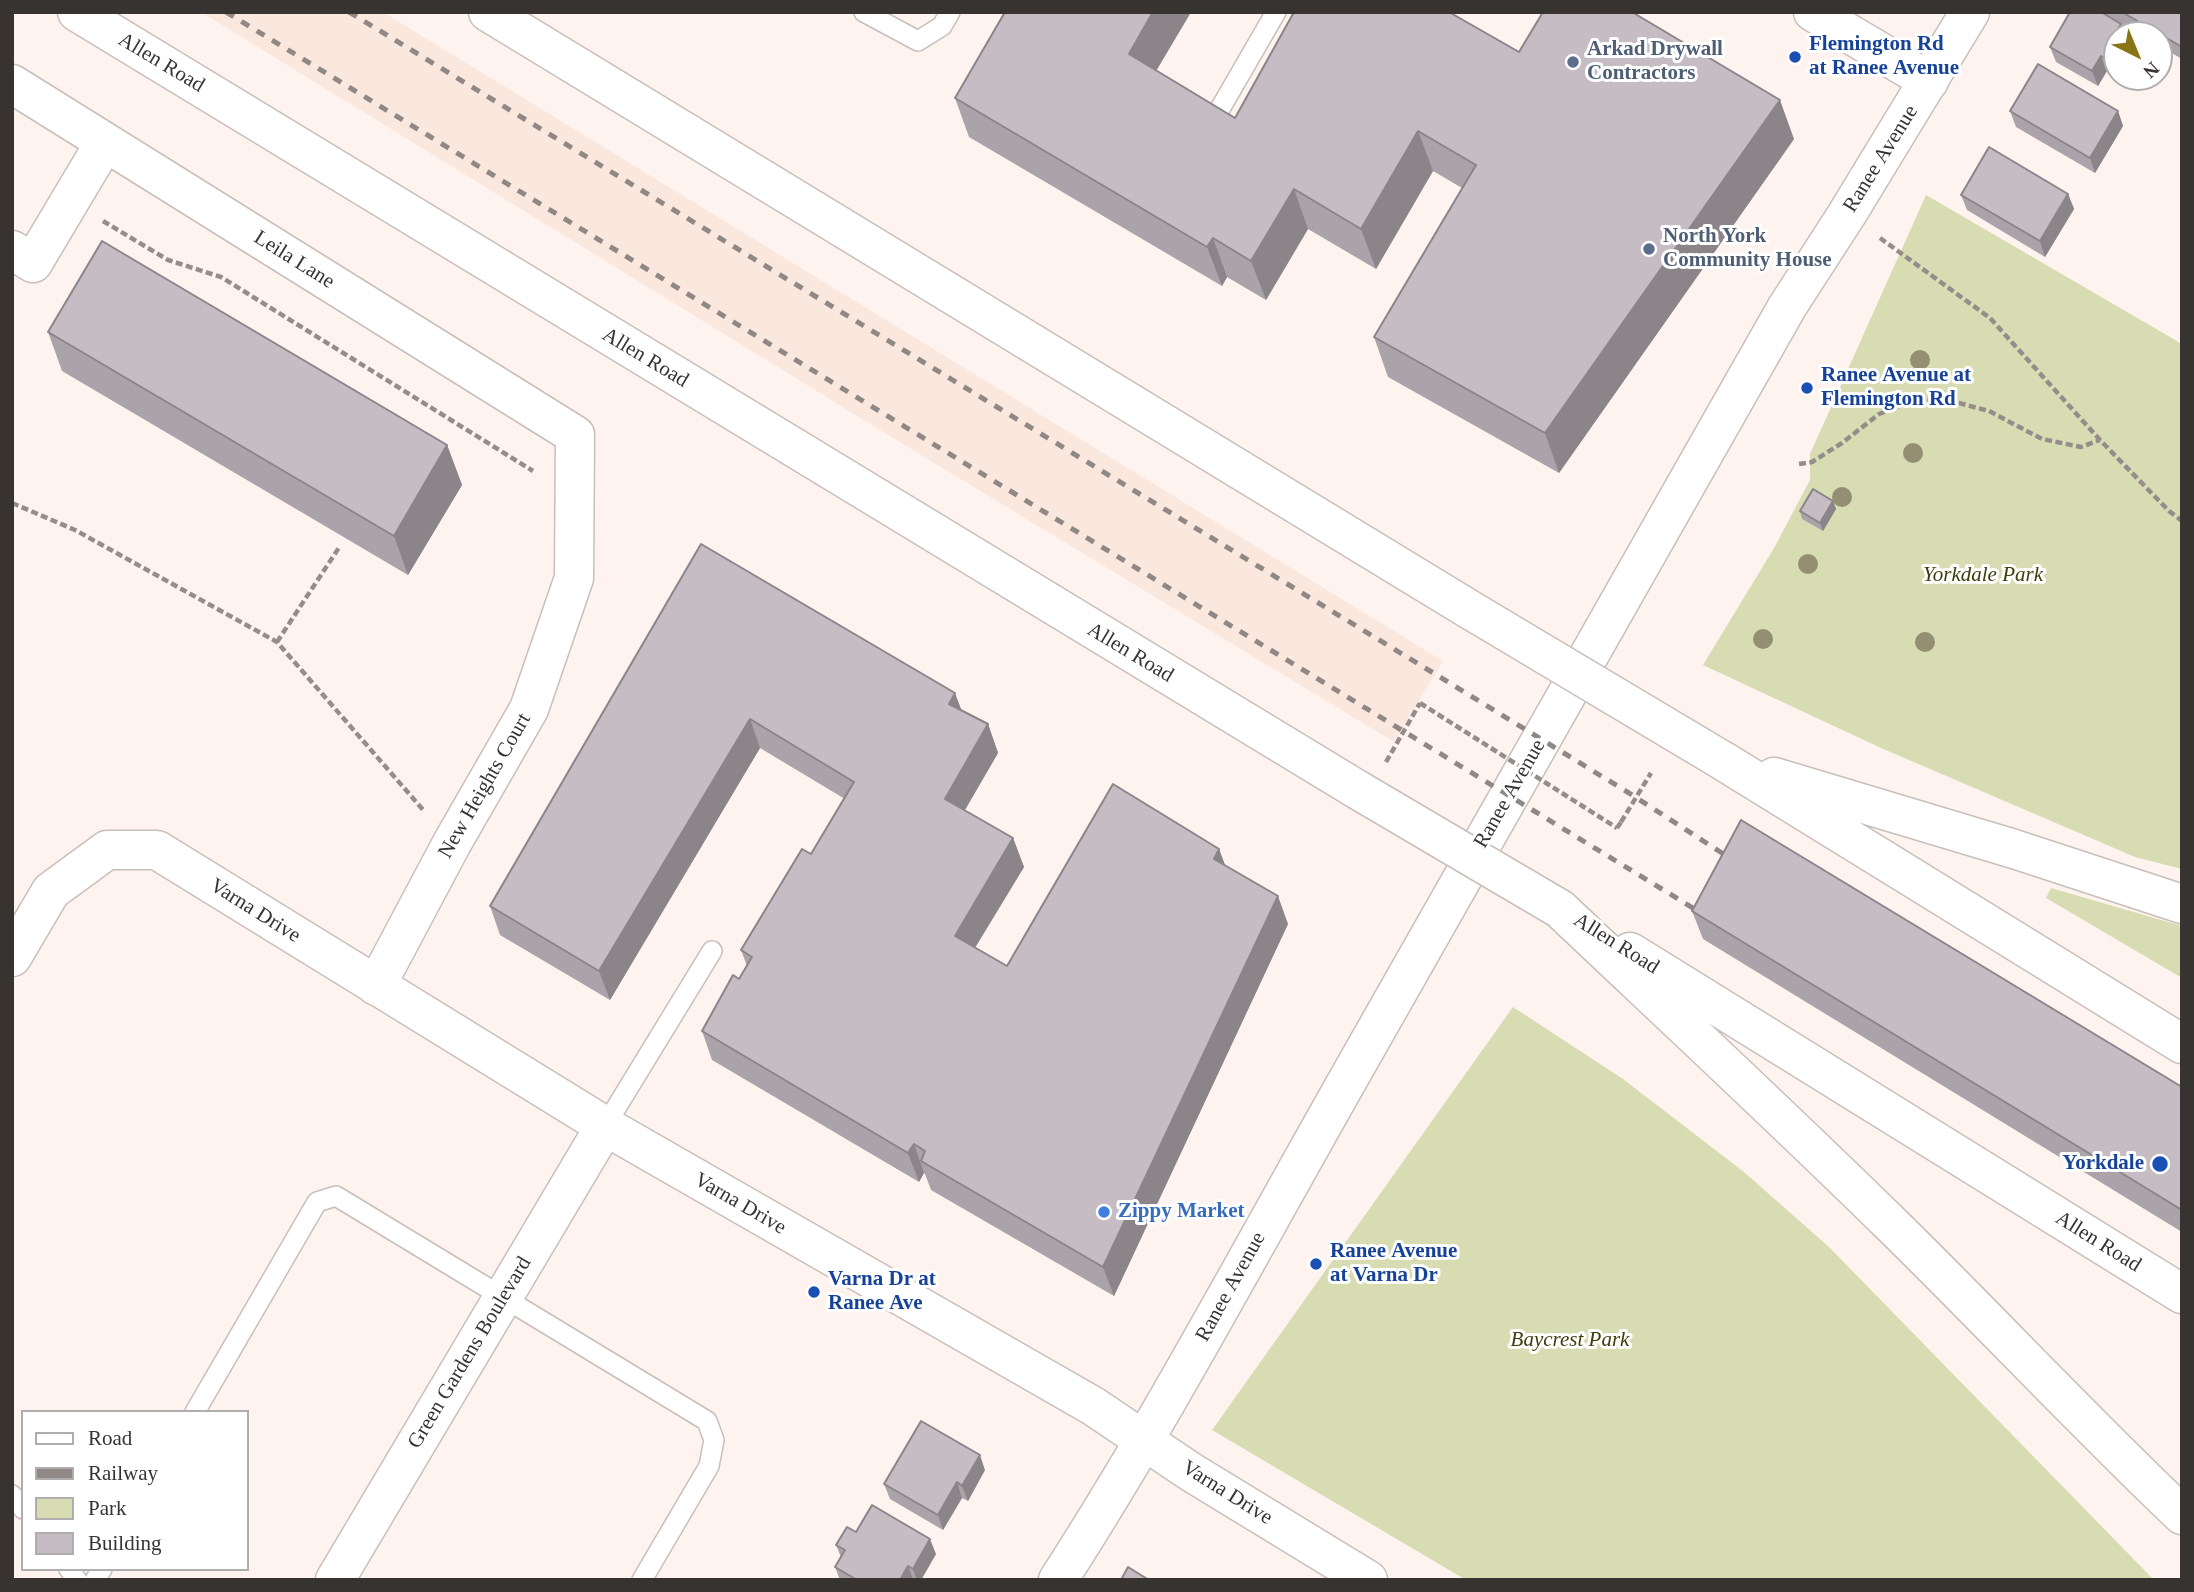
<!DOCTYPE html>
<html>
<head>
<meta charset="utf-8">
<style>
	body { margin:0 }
	#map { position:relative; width:2194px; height:1592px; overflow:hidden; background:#fef3ef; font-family:Georgia,serif }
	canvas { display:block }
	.frame { position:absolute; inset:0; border:14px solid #373331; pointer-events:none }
	.legend { position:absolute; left:21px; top:1410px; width:228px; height:161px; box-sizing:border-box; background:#fff; border:2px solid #afadad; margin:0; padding:9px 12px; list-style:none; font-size:21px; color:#373331 }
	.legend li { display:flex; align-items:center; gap:14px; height:35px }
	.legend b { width:35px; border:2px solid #afadad }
	.north { position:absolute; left:2103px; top:21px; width:70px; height:70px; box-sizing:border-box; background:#fff; border:2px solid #afadad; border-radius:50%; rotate:137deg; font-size:19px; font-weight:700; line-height:28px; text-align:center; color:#373331 }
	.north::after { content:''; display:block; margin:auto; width:24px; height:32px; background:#887518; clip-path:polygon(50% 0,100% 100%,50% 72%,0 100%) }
</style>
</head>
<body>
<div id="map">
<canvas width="2194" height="1592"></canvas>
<div class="frame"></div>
<ul class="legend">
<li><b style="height:9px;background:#fff"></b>Road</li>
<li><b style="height:9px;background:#8f8885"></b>Railway</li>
<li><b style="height:19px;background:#d8dcb3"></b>Park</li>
<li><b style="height:19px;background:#c6bdc4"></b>Building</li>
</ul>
<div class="north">N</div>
</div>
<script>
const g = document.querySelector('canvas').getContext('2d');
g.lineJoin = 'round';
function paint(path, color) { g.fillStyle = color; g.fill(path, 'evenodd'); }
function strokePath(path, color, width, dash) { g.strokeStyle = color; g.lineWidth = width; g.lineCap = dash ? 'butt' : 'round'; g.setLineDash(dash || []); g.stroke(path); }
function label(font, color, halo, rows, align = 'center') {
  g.font = font + ' Georgia,serif'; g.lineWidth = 6; g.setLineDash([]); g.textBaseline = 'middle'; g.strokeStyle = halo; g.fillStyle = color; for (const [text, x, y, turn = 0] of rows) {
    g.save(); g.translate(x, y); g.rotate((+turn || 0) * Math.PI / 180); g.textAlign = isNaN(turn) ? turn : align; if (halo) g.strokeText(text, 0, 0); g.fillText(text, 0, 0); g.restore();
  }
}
const built = new Path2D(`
	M201 12H383L1443 661 1394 742 893 438Z`);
const green = new Path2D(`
	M1926 195 2182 344V869L2135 857 1881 748 1703 665 1774 548 1810 480V454Z
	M2051 888 2182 926V978L2046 898Z
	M1513 1007 1623 1079 1744 1172 1829 1247 2154 1580H1466L1212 1430Z`);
const path = new Path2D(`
	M103 221 168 260 221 277 533 471
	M1880 238 1990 318 2100 440 2169 511 2182 521
	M1799 464 1812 462 1842 443 1879 414 1917 399 1955 402 1989 411 2042 439 2081 447 2100 440
	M12 503 75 530 277 642 425 812
	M277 642 340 546
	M1386 762 1420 703
	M1617 828 1621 822`);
const lane = new Path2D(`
	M864 12 918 41 942 26 950 12
	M1213 121 1276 12
	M605 1126 712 951
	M195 1412 317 1202 336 1196 707 1421 714 1440 709 1466 642 1580
	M12 1495 23 1509
	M69 1569 77 1580
	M95 1580 102 1569`);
const street = new Path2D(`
	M1813 12 1929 81
	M12 84 575 435 574 578 529 709 452 843 376 986
	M12 250 33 263 105 142
	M12 957 51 891 107 850H157L605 1126 1093 1406 1191 1472 1368 1580
	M335 1580 605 1126`);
const secondary = new Path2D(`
	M1058 1580C1163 1417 1254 1245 1350 1076 1495 820 1641 564 1787 307L1847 214 1970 12`);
const highway = new Path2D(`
	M77 12 1358 790
	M488 12 1472 611
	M1725 762 2182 1044
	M1774 777 2014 849 2182 904
	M1560 909C1670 1013 1781 1116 1890 1223 1988 1319 2082 1420 2182 1515
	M1630 952 2182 1294`);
const rail = new Path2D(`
	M226 12 1711 919
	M349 12 1435 674 1629 793 1739 864`);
const pathBridge = new Path2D(`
	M1420 703 1617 828
	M1621 822 1651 773`);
const highwayBridge = new Path2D(`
	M1472 611 1725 762
	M1358 790 1560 909`);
const trees = [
	[1920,360],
	[1913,453],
	[1842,497],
	[1808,564],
	[1763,639],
	[1925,642]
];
const wall = new Path2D(`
	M1005 12H1191L1156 71 1235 118 1519 52 1794 139 1559 473 1388 377 1374 337 1462 188 1433 171 1376 269 1308 229 1266 300 1227 277 1222 286 969 137 955 98Z
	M2101 12H2182V59L2159 46V35H2140Z
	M2121 24 2125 35H2117L2115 76 2107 71 2098 86 2056 62 2050 47Z
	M2010 111H2118L2123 126 2095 173 2016 127Z
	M2068 194 2074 209 2045 257 1967 210 1961 195Z
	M48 332 447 445 462 485 408 575 62 371Z
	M1833 501 1836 509 1823 531 1802 519 1800 511Z
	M701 544 961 710 988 724 998 753 965 810 1013 838 1024 867 975 948 1007 966 1219 849 1225 866 1288 924 1114 1296 931 1190 925 1174 924 1173 919 1182 712 1060 702 1031 739 979 747 966 741 950 811 854 845 799 760 748 610 1000 500 935 490 906Z
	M1692 911 2182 1087V1232L1703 939Z
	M985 1470 968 1501 962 1498 943 1530 890 1499 884 1484Z
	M856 1532 936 1554 921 1580H840L835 1567 841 1557 836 1545Z`);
const shadedWall = new Path2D(`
	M1153 12H1191L1143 93 1129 54Z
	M2121 24 2125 35H2117V74L2115 76 2110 61 2108 45Z
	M2101 56 2107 71 2098 86 2092 71Z
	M1780 100 1794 139 1559 473 1545 433Z
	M2118 111 2123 126 2095 173 2090 158Z
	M1418 131 1433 171 1376 269 1361 229Z
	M1294 189 1308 229 1266 300 1251 261Z
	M2068 194 2074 209 2045 257 2040 241Z
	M1213 238 1227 277 1222 286 1207 247Z
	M447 445 462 485 408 575 394 536Z
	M1833 501 1836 509 1823 531 1820 523Z
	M955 693 966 722 949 704Z
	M750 719 760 748 610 1000 599 971Z
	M988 724 998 753 955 827 945 799Z
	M1013 838 1024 867 965 964 955 936Z
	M1219 849 1230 878 1214 859Z
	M1278 896 1288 924 1114 1296 1103 1267Z
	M914 1144 924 1173 919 1182 908 1153Z
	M980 1455 985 1470 968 1501 962 1486Z
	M957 1482 962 1498 943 1530 938 1515Z
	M930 1539 936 1554 921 1580H917L913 1569Z
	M908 1566 913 1580H900Z`);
const building = new Path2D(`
	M1005 12H1153L1129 54 1235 118 1294 12H1449L1519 52 1543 12H1632L1780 100 1545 433 1374 337 1476 165 1418 131 1361 229 1294 189 1251 261 1213 238 1207 247 955 98Z
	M2070 12H2101L2121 24 2108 45 2116 50 2110 61 2101 56 2092 71 2050 47Z
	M2122 12H2182V47Z
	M2038 64 2118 111 2090 158 2010 111Z
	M1989 147 2068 194 2040 241 1961 195Z
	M102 241 447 445 394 536 48 332Z
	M1813 489 1833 501 1820 523 1800 511Z
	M701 544 955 693 949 704 988 724 945 799 1013 838 955 936 1007 966 1113 784 1219 849 1214 859 1278 896 1103 1267 921 1161 925 1151 914 1144 908 1153 702 1031 733 975 739 979 752 957 741 950 802 849 811 854 854 782 750 719 599 971 490 906Z
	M1741 820 2182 1087V1210L1692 911Z
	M921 1421 980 1455 962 1486 957 1482 938 1515 884 1484Z
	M872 1505 930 1539 913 1569 908 1566 900 1580H857L835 1567 845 1550 836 1545 847 1527 856 1532Z
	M1128 1567 1149 1580H1121Z`);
const markers = [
	[1795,57,7,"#1a4fb4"],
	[1573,62,7,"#5c6f8a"],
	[1649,249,7,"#5c6f8a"],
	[1807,388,7,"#1a4fb4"],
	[2160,1164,9,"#1a4fb4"],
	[1104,1212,7,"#3f7fe0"],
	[1316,1264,7,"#1a4fb4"],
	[814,1292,7,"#1a4fb4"]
];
const transitNames = [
	["Flemington Rd",1809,45],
	["at Ranee Avenue",1809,69],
	["Ranee Avenue at",1821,376],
	["Flemington Rd",1821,400],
	["Yorkdale",2144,1164,"right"],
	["Ranee Avenue",1330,1252],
	["at Varna Dr",1330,1276],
	["Varna Dr at",828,1280],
	["Ranee Ave",828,1304]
];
const serviceNames = [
	["Arkad Drywall",1587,50],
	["Contractors",1587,74],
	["North York",1663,237],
	["Community House",1663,261]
];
const streetNames = [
	["Allen Road",161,63,31],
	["Ranee Avenue",1881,159,-58],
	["Leila Lane",294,260,32],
	["Allen Road",645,358,31],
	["Allen Road",1130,653,31],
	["New Heights Court",485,786,-60],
	["Ranee Avenue",1510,794,-60],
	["Varna Drive",255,911,32],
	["Allen Road",1616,944,32],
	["Varna Drive",740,1204,30],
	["Allen Road",2098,1242,32],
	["Ranee Avenue",1231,1287,-61],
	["Green Gardens Boulevard",470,1353,-59],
	["Varna Drive",1227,1493,32]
];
const parkNames = [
	["Yorkdale Park",1983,575],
	["Baycrest Park",1570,1340]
];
const shopNames = [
	["Zippy Market",1118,1212]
];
paint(built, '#fae8df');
paint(green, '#d8dcb3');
strokePath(lane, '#c9bfba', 22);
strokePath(street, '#c9bfba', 41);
strokePath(secondary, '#c9bfba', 41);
strokePath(highway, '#c9bfba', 41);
strokePath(path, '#958d8b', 4.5, [7, 3.5]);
strokePath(lane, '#fff', 19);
strokePath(street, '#fff', 38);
strokePath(secondary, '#fff', 38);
strokePath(highway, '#fff', 38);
strokePath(rail, '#8f8885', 5, [9, 9]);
strokePath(highwayBridge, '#c9bfba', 41, []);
strokePath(pathBridge, '#958d8b', 4.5, [7, 3.5]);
strokePath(highwayBridge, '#fff', 38);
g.fillStyle = '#948f72';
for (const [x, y] of trees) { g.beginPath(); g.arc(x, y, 10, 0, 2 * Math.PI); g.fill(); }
paint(wall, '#aaa3a9');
paint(shadedWall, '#8b8489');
paint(building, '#c6bdc4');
strokePath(building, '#8b8489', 2);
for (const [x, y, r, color] of markers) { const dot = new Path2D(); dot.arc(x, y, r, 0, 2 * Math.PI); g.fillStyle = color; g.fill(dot); strokePath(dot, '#fff', 2.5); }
label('bold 21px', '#164399', '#fff', transitNames, 'left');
label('bold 21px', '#4e5e75', '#fff', serviceNames, 'left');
label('21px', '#373331', '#fff', streetNames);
label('italic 21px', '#3d3e0b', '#fff', parkNames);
label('bold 21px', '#366cbe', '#fff', shopNames, 'left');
</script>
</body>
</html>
